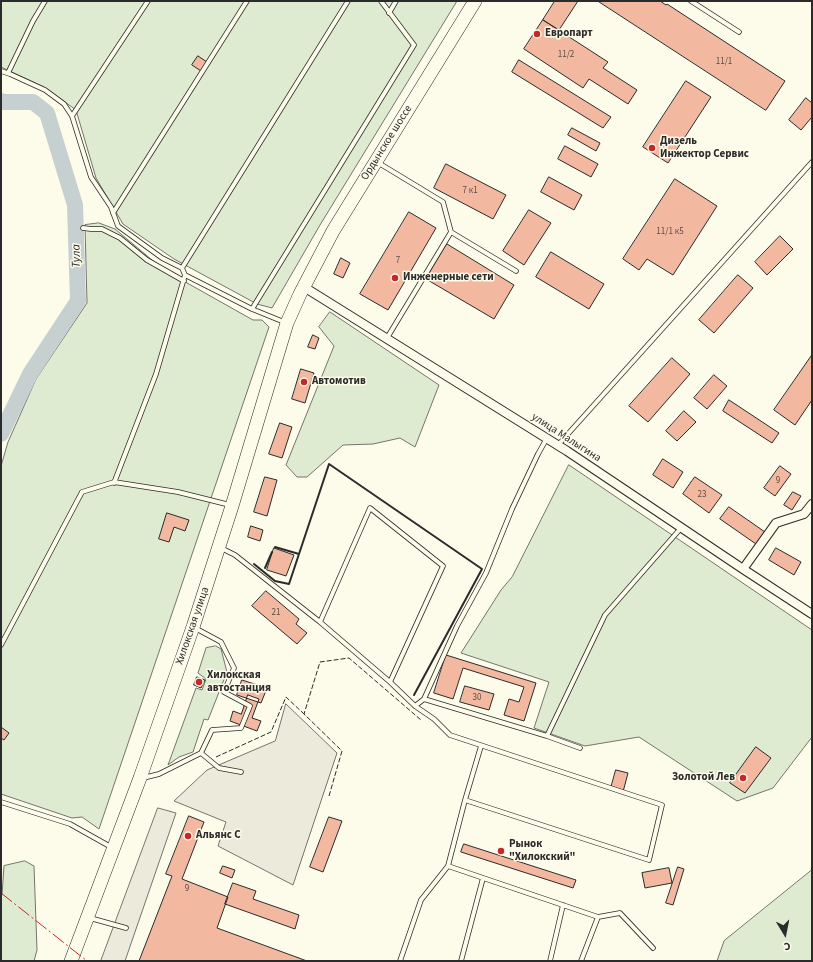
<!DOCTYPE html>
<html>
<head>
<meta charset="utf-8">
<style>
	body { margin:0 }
	#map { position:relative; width:813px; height:962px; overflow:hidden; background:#fdfbea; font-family:"Source Sans 3",sans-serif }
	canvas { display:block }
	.frame { position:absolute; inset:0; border:2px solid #2b2b2b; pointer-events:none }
	.north { position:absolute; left:765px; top:914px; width:40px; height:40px; -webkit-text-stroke:3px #fdfbea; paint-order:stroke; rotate:170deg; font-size:11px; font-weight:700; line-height:16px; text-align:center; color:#2b2b2b }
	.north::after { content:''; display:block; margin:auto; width:14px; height:18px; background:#2b2b2b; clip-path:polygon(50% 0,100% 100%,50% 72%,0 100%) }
</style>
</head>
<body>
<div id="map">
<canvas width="813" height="962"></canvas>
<div class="frame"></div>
<div class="north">С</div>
</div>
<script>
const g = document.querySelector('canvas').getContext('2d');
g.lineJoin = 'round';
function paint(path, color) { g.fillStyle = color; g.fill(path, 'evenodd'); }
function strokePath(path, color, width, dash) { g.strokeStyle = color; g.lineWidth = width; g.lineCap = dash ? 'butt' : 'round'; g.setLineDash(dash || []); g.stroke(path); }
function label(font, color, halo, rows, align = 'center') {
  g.font = font + ' "Source Sans 3",sans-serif'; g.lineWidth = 3; g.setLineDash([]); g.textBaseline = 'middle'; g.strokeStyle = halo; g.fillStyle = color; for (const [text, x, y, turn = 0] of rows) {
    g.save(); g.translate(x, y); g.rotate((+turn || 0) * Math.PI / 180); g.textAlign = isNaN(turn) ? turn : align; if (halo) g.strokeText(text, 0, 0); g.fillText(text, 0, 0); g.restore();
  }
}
const green = new Path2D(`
	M1 1H457L320 225 272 308 257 304 174 259 123 224 96 178 76 110 44 87 1 67Z
	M99 223 115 229 164 270 253 320H262L269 327 99 829 82 817 72 818 1 794V466L8 442 36 379 87 303 85 225Z
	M330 312 439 385 415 447 400 438 373 444 343 445 307 477H297L286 465 334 346 319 327Z
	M569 465 812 630V737L773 788 737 801 639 737 585 746 534 728 549 682 461 653 501 590 512 577Z
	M216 646 221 649 227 672 208 720 204 719 193 752 179 757 168 765 196 688 202 690 206 679 198 673 206 648Z
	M25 861 34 866 37 950 34 961H1V896L2 895 4 866Z
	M812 870V961H717L724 941Z`);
const parking = new Path2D(`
	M286 704 337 753 293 885 218 846 226 822 174 801 207 770 275 741Z
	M158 808 176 813 125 961H101Z`);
const river = new Path2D(`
	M1 101 3 102H33L47 113 75 205 78 301 30 374 1 434`);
const building = new Path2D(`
	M555 1H578L559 30 543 20Z
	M598 1H660L666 5 667 4 785 81 766 110Z
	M543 20 608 62 603 68 637 90 628 104 589 79 583 88 524 49Z
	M198 56 207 62 201 71 192 65Z
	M519 60 611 117 603 128 512 72Z
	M686 81 711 97 668 163 643 147Z
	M806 98 812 103V117L801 130 789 120Z
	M572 128 600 143 596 151 568 135Z
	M565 146 598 164 591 177 558 159Z
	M446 164 506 195 493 219 434 188Z
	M549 177 582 195 574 210 541 192Z
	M675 179 717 206 673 275 647 259 639 270 623 259Z
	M529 210 551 223 524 265 503 251Z
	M409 212 436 228 388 310 360 294Z
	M780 236 793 249 767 275 755 262Z
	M447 244 514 285 494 319 426 279Z
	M551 252 604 284 589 309 536 277Z
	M341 258 350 263 343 278 334 274Z
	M738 275 753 288 714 333 699 320Z
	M313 335 319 338 315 349 308 347Z
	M812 355V400L795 425 774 410Z
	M672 358 690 374 648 422 629 406Z
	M301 369 314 373 305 403 292 399Z
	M714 375 727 386 707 409 694 398Z
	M729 400 779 433 772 443 723 411Z
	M684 411 696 422 677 441 666 431Z
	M280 423 292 427 282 458 269 454Z
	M663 459 683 472 673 488 653 475Z
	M780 466 791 474 775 496 764 488Z
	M265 477 277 480 267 516 254 512Z
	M695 477 722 495 709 513 683 494Z
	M793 492 801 496 792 510 784 505Z
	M729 507 765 532 756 544 720 519Z
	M167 513 189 520 185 531 174 527 169 542 159 539Z
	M251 526 263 530 260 541 248 537Z
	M274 548 294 555 286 576 267 570Z
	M776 548 801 562 794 575 769 560Z
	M266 591 299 619 296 624 307 633 297 644 252 606Z
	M446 655 536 683 524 721 504 715 509 699 519 702 524 687 463 668 453 699 434 693Z
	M197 677 205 680 201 688 194 685Z
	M242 680 267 688 261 703 237 695Z
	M465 686 494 694 489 710 460 702Z
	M248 695 259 699 252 718 261 721 257 731 230 721 233 711 241 714Z
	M1 727 9 733 4 740 1 738Z
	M756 747 771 758 745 793 730 783Z
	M616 770 628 773 623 792 611 788Z
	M189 816 204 822 182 879 228 897 217 928 307 961H139L172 876 166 874Z
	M329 817 342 821 323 872 310 867Z
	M464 844 576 880 573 888 461 852Z
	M223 866 235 870 232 878 220 873Z
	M678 867 684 869 673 905 666 903Z
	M669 868 672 883 645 888 642 873Z
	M233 883 256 891 253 899 299 915 295 929 225 904Z`);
const service = new Path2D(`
	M691 1 739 32
	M389 13 396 1
	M1 71 10 74 45 90 64 104 72 116 91 177 111 207 118 226 162 258 182 268 185 275 252 309 284 322
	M8 73 33 21 45 1
	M72 116 148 1
	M377 162 443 202 451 232 516 271
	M113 213 247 1
	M83 228 91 229H102L120 238 147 260 184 281
	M182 268 348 1
	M252 309 414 45 381 1
	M387 338 451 232
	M558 445 812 162
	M114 483 156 374 185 275
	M221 548 235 555 320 622 390 682 415 706 434 719 450 735 662 805 649 860 465 800
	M320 622 370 508 443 566 390 682
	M1 645 82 492 114 482 178 492 230 505
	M424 699 457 626 486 573 512 509 538 454 547 438
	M415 706 424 699 547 736 580 748
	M547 736 605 615 681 528
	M201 753 219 768 241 772
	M143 778 159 774 201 753 212 730 241 728 250 706 224 692 234 668 221 642 195 628
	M1 802 70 824 111 847
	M448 866 598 917 620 913 653 948
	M90 918 126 928
	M400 961 421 900 448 866 465 800 481 746
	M461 961 483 878
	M550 961 563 905
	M581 961 598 917`);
const minor = new Path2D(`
	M304 287 567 451 743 569 812 614
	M743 569 776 523 804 514 812 504`);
const trunk = new Path2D(`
	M71 961 140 778 193 627 232 506 287 323 300 294 333 231 475 1`);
const fence = new Path2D(`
	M216 757 271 732 286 697 304 714
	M329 796 342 751 304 714 320 662 349 658 421 720`);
const wall = new Path2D(`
	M299 554 329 464 482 569 414 695
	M254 564 275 581 289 584 299 554 275 547
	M265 568 272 552`);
const power = new Path2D(`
	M1 893 87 961`);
const markers = [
	[537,34,4,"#c62828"],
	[652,148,4,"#c62828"],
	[395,278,4,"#c62828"],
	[304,382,4,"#c62828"],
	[199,682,4,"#c62828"],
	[743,778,4,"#c62828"],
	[188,836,4,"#c62828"],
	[501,851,4,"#c62828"]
];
const numberNames = [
	["11/2",566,55],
	["11/1",724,62],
	["7 к1",470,191],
	["11/1 к5",670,232],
	["7",398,261],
	["9",778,481],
	["23",702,495],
	["21",276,613],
	["30",477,698],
	["9",187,889]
];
const poiNames = [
	["Европарт",545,34],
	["Дизель",660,142],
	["Инжектор Сервис",660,155],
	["Инженерные сети",403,278],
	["Автомотив",312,382],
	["Хилокская",207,676],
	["автостанция",207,689],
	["Золотой Лев",735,778,"right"],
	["Альянс С",196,836],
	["Рынок",509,845],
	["\"Хилокский\"",509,858]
];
const streetNames = [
	["Ордынское шоссе",387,143,-58],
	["улица Малыгина",566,438,33],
	["Хилокская улица",193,626,-71]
];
const waterNames = [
	["Тула",77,256,-91]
];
paint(green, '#deebd1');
strokePath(green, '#74746e', 1);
paint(parking, '#eceadb');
strokePath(parking, '#74746e', 1);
strokePath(river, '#c7d0d0', 16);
paint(building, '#f2b8a0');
strokePath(building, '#2b2b2b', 1);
strokePath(service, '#2b2b2b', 5.5);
strokePath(minor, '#2b2b2b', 10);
strokePath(trunk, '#2b2b2b', 14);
strokePath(service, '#fdfbea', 4);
strokePath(minor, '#fdfbea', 8);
strokePath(trunk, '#fdfbea', 13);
strokePath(fence, '#2b2b2b', 1, [5, 2]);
strokePath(wall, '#2b2b2b', 2);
strokePath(power, '#c62828', 1, [14, 3, 2, 3]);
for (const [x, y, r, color] of markers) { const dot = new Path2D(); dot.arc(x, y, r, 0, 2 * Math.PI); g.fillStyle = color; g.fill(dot); strokePath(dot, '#fdfbea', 1.5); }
label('9px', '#5d4e48', null, numberNames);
label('bold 11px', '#2b2b2b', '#fdfbea', poiNames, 'left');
label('11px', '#2b2b2b', '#fdfbea', streetNames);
label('italic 12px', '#2b2b2b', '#fdfbea', waterNames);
</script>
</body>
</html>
